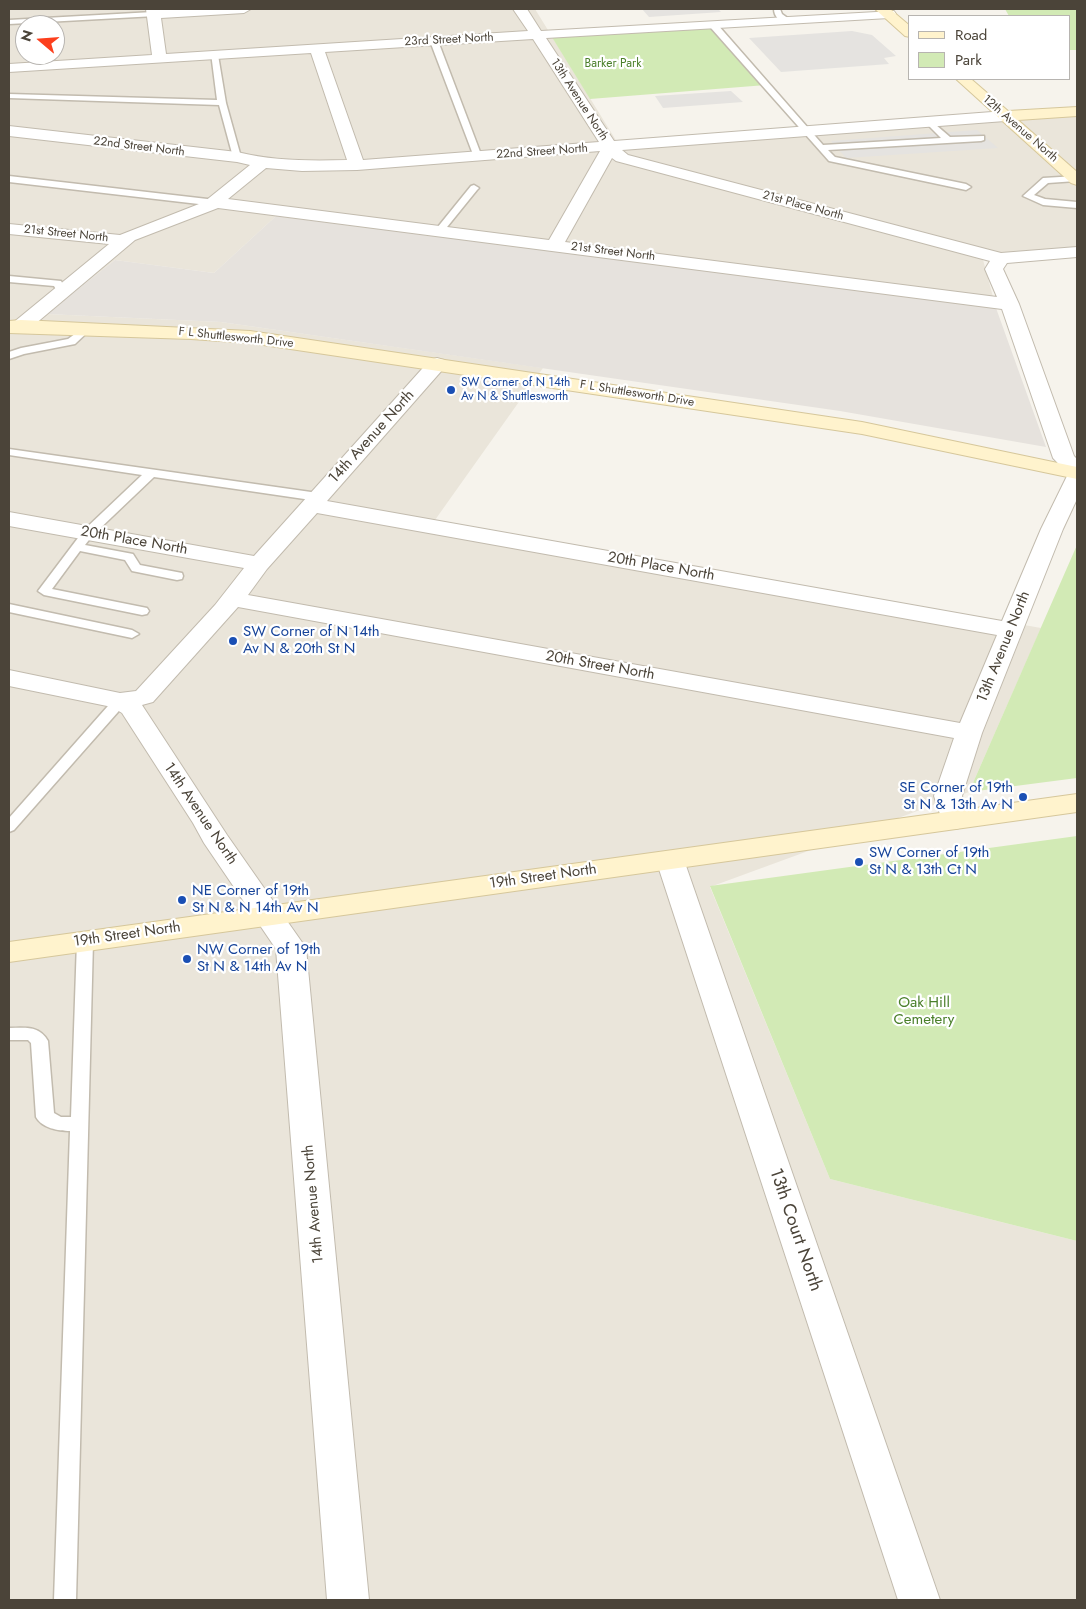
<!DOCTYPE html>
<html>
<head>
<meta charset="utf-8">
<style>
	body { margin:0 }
	#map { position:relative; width:1086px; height:1609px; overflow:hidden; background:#f6f3ec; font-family:Jost,sans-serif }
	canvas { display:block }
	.frame { position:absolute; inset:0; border:10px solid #4b4439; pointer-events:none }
	.legend { position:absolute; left:908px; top:15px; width:162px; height:65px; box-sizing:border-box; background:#fff; border:1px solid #b7b4b0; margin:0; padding:6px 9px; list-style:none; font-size:15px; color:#4b4439 }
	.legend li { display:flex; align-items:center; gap:10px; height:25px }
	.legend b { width:25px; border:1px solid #b7b4b0 }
	.north { position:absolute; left:15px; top:15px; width:50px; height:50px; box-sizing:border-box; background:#fff; border:1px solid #b7b4b0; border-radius:50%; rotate:288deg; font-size:14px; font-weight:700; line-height:20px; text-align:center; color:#4b4439 }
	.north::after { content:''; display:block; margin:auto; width:18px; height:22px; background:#fc3f1d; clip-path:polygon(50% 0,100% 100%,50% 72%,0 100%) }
</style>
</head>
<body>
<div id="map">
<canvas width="1086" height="1609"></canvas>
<div class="frame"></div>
<ul class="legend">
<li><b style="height:6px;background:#fff3cd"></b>Road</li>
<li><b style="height:14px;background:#d2eab5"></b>Park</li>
</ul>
<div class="north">N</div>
</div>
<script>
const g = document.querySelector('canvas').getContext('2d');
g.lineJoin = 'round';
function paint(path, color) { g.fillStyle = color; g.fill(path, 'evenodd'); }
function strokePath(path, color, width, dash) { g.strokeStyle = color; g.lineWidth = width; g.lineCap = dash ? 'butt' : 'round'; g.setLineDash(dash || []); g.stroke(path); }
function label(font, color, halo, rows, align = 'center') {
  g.font = font + ' Jost,sans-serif'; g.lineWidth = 4.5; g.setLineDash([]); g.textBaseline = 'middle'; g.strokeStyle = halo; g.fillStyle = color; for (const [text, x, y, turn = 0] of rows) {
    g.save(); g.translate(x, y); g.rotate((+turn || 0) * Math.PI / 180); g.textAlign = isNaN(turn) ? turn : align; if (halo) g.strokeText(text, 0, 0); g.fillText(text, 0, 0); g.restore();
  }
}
const residential = new Path2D(`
	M9 9H535L617 142 1077 108V248L982 256 996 308 276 216 214 273 115 260 47 314 221 322 543 368 435 520 1041 628 969 792 710 887 830 1179 1077 1241V1600H9ZM25 25H55V55H25Z`);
const industrial = new Path2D(`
	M276 216 996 308 1046 447 840 411 221 322 46 314 115 260 214 273Z`);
const green = new Path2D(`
	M1005 9H1077V50H1070V16H989H1009Z
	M714 26 766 85 590 99 550 34Z
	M1077 545V778L969 792Z
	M1077 836V1241L830 1179 710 886Z`);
const parking = new Path2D(`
	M642 9H718L721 12 649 17Z
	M852 31 872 35 896 56 884 58 889 64 781 72 749 38Z
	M731 91 743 102 663 108 655 96Z
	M977 130 998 148 846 158 831 141Z`);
const lane = new Path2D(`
	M774 9H780L782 14 789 19V23C780 24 774 16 774 9Z
	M153 12 157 14 156 16 9 24V20Z
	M711 24H717L823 145 941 138 925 122 929 119 950 137 984 136V140L981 141 828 150 835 157 966 184 971 187 966 190 829 161 711 28Z
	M431 39 438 41 482 157 481 159 474 157 430 41Z
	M211 53 218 55 226 103 241 157 240 159 233 157 219 105 9 98V94L217 100Z
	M9 176 216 200 221 203 216 206 9 182Z
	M1077 176 1076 181 1048 183 1034 195 1045 199 1077 202V208L1043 205 1023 196 1043 178Z
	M474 185 479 188 477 190 443 232H437V228L471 186Z
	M9 276 61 281 67 291 62 294 58 293 54 286 9 282Z
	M86 326 91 329 75 344 24 354 9 359V352L21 348 68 339Z
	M9 449 318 493 324 497 318 501 154 477 92 536 85 545 133 554 140 565 182 573 183 576 182 579 177 580 132 571 125 560 80 551 52 589 147 608 149 611 147 614 142 615 44 595 38 591 84 530 142 475 9 455Z
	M9 604 132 630 139 634 132 638 9 612Z
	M120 697 125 698 127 701 125 704 14 830 9 832V818L115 698Z
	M85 935 91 937 93 941 76 1600H54L70 1131C58 1131 42 1128 36 1117L31 1043 28 1040H9V1028C25 1028 39 1025 48 1041L54 1113 61 1117H71L77 941 79 937Z`);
const street = new Path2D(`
	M146 9H251L244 13 161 18 166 54 528 31 513 9H527L541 31 894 11 896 14 889 18 546 38 614 141 1005 111 1010 113 1013 116 1010 119 1005 121 622 150 628 155 1001 253 1077 247V257L1007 263 1003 269 1019 304 1074 456 1077 459V499L1063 529 982 733 962 796 970 820 966 826 956 829 946 826 942 820 934 796 954 738 238 607 153 702 142 705 227 835 306 948 369 1600H327L276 949 204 843 193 823 122 713 112 707 9 686V670L120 693 136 691 215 605 244 568 9 526V512L254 556 430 360 437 358 444 360 447 364 444 368 327 501 1002 621 1041 529 1068 474 1053 458 1002 309 218 208 135 240 28 330 21 332 14 330 11 326 14 322 109 244 9 234V224L120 235 204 202 250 165 237 162 9 136V126L237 152C274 161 310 161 347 160L311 53 9 72V64L152 55ZM533 39 599 142 363 160 325 52ZM600 151 549 240 228 199 266 168 302 171 357 170ZM612 158 616 161 990 261 985 269 997 297 565 242ZM317 513 997 635 960 723 248 595 267 569Z
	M670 851 680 853 684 860 940 1600H898L656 860 660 853Z`);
const secondary = new Path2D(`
	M875 9H890L910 26V37L905 36Z
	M956 79H971L1008 111 1077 107V116L1018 120 1077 172V185L1071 183Z
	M21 320 250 331 862 422 1077 467V479L862 434 250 343 191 339 9 333V321Z
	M1077 794V812L9 962V942Z`);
const markers = [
	[451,390,5,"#1a4fb4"],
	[233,641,5,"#1a4fb4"],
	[1023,797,5,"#1a4fb4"],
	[859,862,5,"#1a4fb4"],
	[182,900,5,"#1a4fb4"],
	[187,959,5,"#1a4fb4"]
];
const farStreetnames = [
	["23rd Street North",449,40,-3],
	["13th Avenue North",579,100,57],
	["12th Avenue North",1020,129,41],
	["22nd Street North",139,147,7],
	["22nd Street North",542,152,-4],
	["21st Place North",803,206,15],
	["21st Street North",66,234,6],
	["21st Street North",613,252,7],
	["F L Shuttlesworth Drive",236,338,6],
	["F L Shuttlesworth Drive",637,394,9]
];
const farParknames = [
	["Barker Park",613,64]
];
const farTransitnames = [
	["SW Corner of N 14th",461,383],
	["Av N & Shuttlesworth",461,397]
];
const streetNames = [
	["14th Avenue North",372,437,-48],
	["20th Place North",134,541,10],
	["20th Place North",661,567,10],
	["13th Avenue North",1004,647,-68],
	["20th Street North",600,666,10],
	["14th Avenue North",200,814,56],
	["19th Street North",543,877,-8],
	["19th Street North",127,935,-8],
	["14th Avenue North",314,1204,-95]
];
const transitNames = [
	["SW Corner of N 14th",243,632],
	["Av N & 20th St N",243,649],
	["SE Corner of 19th",1013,788,"right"],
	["St N & 13th Av N",1013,805,"right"],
	["SW Corner of 19th",869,853],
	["St N & 13th Ct N",869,870],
	["NE Corner of 19th",192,891],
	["St N & N 14th Av N",192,908],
	["NW Corner of 19th",197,950],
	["St N & 14th Av N",197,967]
];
const parkNames = [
	["Oak Hill",924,1003],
	["Cemetery",924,1020]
];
const nearStreetnames = [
	["13th Court North",795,1230,71]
];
paint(residential, '#eae5da');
paint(industrial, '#e6e2dd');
paint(green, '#d2eab5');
paint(parking, '#e5e3e0');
strokePath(lane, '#c2bbae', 3);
strokePath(street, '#c2bbae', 2);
strokePath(secondary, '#d6c79b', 2);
paint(lane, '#fff');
paint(street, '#fff');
paint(secondary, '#fff3cd');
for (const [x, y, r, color] of markers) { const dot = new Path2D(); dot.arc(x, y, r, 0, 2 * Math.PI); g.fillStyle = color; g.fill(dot); strokePath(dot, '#fff', 2); }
label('12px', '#4b4439', '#fff', farStreetnames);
label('12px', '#4a7f2a', '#fff', farParknames);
label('12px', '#164399', '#fff', farTransitnames, 'left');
label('15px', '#4b4439', '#fff', streetNames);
label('15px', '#164399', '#fff', transitNames, 'left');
label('15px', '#4a7f2a', '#fff', parkNames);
label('18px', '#4b4439', '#fff', nearStreetnames);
</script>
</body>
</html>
